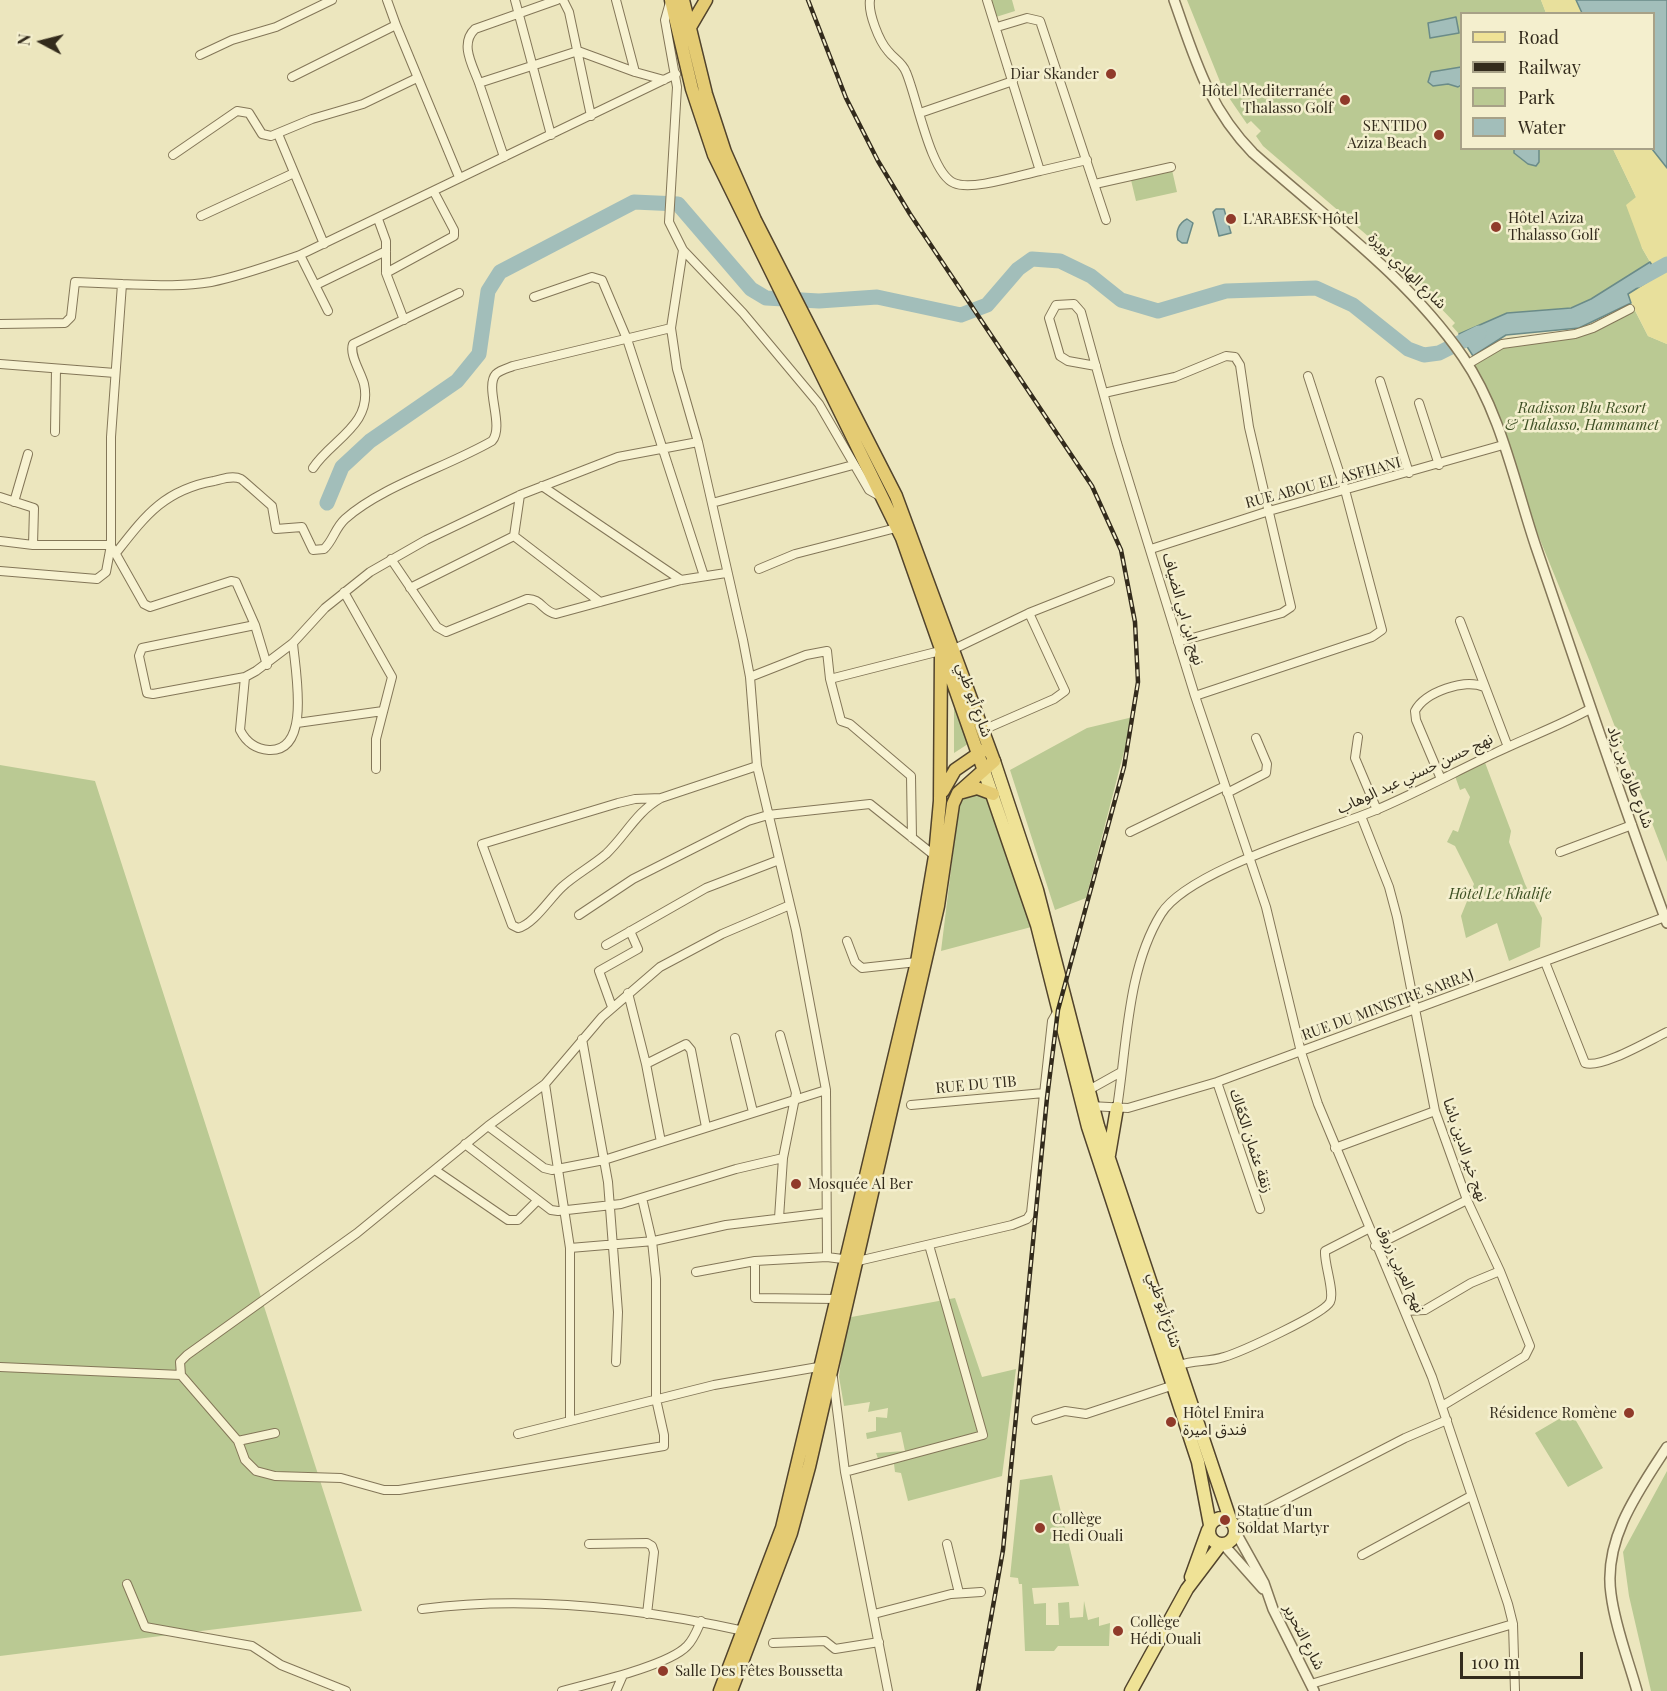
<!DOCTYPE html>
<html>
<head>
<meta charset="utf-8">
<style>
	body { margin:0 }
	#map { position:relative; width:1667px; height:1691px; overflow:hidden; background:#ece6be; font-family:"Playfair Display",serif }
	canvas { display:block }
	.legend { position:absolute; left:1460px; top:12px; width:195px; height:138px; box-sizing:border-box; background:#f4efce; border:2px solid #a7a187; margin:0; padding:8px 10px; list-style:none; font-size:18px; color:#332b1c }
	.legend li { display:flex; align-items:center; gap:12px; height:30px }
	.legend b { width:30px; border:2px solid #a7a187 }
	.north { position:absolute; left:12px; top:12px; width:60px; height:60px; -webkit-text-stroke:4px #f4efce; paint-order:stroke; rotate:277deg; font-size:16px; font-weight:700; line-height:24px; text-align:center; color:#332b1c }
	.north::after { content:''; display:block; margin:auto; width:21px; height:27px; background:#332b1c; clip-path:polygon(50% 0,100% 100%,50% 72%,0 100%) }
	.scale { position:absolute; left:1460px; top:1652px; width:123px; height:27px; box-sizing:border-box; border:3px solid #332b1c; border-top:0; padding-left:8px; font-size:18px; line-height:21px; white-space:nowrap; color:#332b1c; -webkit-text-stroke:4px #f4efce; paint-order:stroke }
</style>
</head>
<body>
<div id="map">
<canvas width="1667" height="1691"></canvas>
<ul class="legend">
<li><b style="height:8px;background:#efe296"></b>Road</li>
<li><b style="height:8px;background:#332b1c"></b>Railway</li>
<li><b style="height:16px;background:#bac993"></b>Park</li>
<li><b style="height:16px;background:#a2beba"></b>Water</li>
</ul>
<div class="north">N</div>
<div class="scale">100 m</div>
</div>
<script>
const g = document.querySelector('canvas').getContext('2d');
g.lineJoin = 'round';
function paint(path, color) { g.fillStyle = color; g.fill(path, 'evenodd'); }
function strokePath(path, color, width, dash) { g.strokeStyle = color; g.lineWidth = width; g.lineCap = dash ? 'butt' : 'round'; g.setLineDash(dash || []); g.stroke(path); }
function label(font, color, halo, rows, align = 'center') {
  g.font = font + ' "Playfair Display","Noto Sans Arabic",serif'; g.lineWidth = 5; g.setLineDash([]); g.textBaseline = 'middle'; g.strokeStyle = halo; g.fillStyle = color; for (const [text, x, y, turn = 0] of rows) {
    g.save(); g.translate(x, y); g.rotate((+turn || 0) * Math.PI / 180); g.textAlign = isNaN(turn) ? turn : align; if (halo) g.strokeText(text, 0, 0); g.fillText(text, 0, 0); g.restore();
  }
}
const green = new Path2D(`
	M991 0H1012L1015 11 996 17Z
	M1187 0H1541L1546 13 1462 14V148L1613 149 1636 197 1642 248 1650 262 1591 299 1570 308 1507 313 1459 334 1452 326 1455 323 1390 255 1263 146 1256 136 1261 131 1251 121 1247 124 1223 89Z
	M1172 170 1177 192 1136 201 1131 180Z
	M1631 303 1648 336 1667 344V862L1590 662 1469 366 1489 349 1508 338 1579 331Z
	M954 692 971 742 954 753Z
	M1133 717 1086 898 1055 910 1010 770 1087 728Z
	M1484 760 1511 831 1509 842 1525 884 1542 918 1540 947 1509 961 1497 923 1466 938 1461 916 1474 884 1455 846 1447 842 1453 830 1458 832 1470 797 1465 788 1460 790 1455 776Z
	M0 765 95 781 362 1611 0 1656Z
	M961 788 991 793 1035 926 941 951Z
	M955 1298 982 1377 1016 1369 1002 1476 908 1501 901 1473 895 1472 894 1464 881 1467 876 1453 905 1451 901 1432 867 1439 866 1433 876 1431V1417L887 1418 888 1408 868 1412 870 1402 844 1406 839 1377 846 1318Z
	M1571 1412 1603 1468 1568 1487 1535 1433Z
	M1667 1471V1691H1651L1629 1596 1623 1552Z
	M1052 1475 1079 1586 1032 1588 1034 1604 1046 1603V1625H1059L1058 1603 1069 1602 1070 1618 1083 1617 1084 1601 1088 1620 1099 1617V1626L1110 1623 1109 1646H1058L1054 1651H1025L1022 1584H1019L1018 1578 1010 1577 1020 1480Z`);
const sand = new Path2D(`
	M1541 0H1576L1582 13H1546Z
	M1613 149H1652L1667 168V344L1648 336 1627 294 1658 275 1642 248 1626 205 1636 197Z`);
const water = new Path2D(`
	M1576 0H1667V168L1652 149 1654 14 1582 13Z
	M1456 17 1459 33 1430 38 1428 23Z
	M1461 67V85L1458 87 1448 84 1433 86 1428 82 1431 72Z
	M1514 149H1539V162L1536 166 1528 164 1514 153Z
	M1216 209H1224L1231 233 1219 236 1213 212Z
	M1187 219 1193 223 1187 243H1182L1178 240C1175 232 1179 223 1187 219Z
	M1650 262 1658 275 1628 294 1631 303 1579 328 1506 335 1473 356 1459 334 1507 313 1571 308 1591 299Z`);
const river = new Path2D(`
	M1638 280 1667 264
	M327 503 342 467 370 441 457 381 479 354 488 291 500 272 634 202 678 204 751 289 766 298 819 301 877 297 961 315 987 305 1018 269 1032 259 1060 261 1091 276 1121 300 1158 311 1226 291 1316 288 1353 305 1408 349 1424 355 1439 353 1479 333`);
const minor = new Path2D(`
	M387 0 396 25
	M515 0 551 135
	M557 0 475 29C459 44 473 66 479 83L578 51 635 72 664 80
	M563 0 569 12 591 116
	M616 0 635 72
	M870 0C868 13 879 41 888 51 894 59 902 62 906 72 917 97 930 173 954 183 972 191 1020 175 1040 171
	M987 0 1040 171 1087 160
	M670 2 665 20 677 87 669 222 683 250 743 313 819 404 869 490 883 498
	M997 27 1027 18 1040 21 1106 220
	M200 55 232 40 276 27 332 0
	M292 77 396 25 459 177
	M479 83 504 157
	M920 113 1013 81
	M278 134 324 244
	M173 155 237 111 249 113 262 134 271 136 312 119 363 104 417 78
	M1095 184 1171 167
	M201 216 294 173
	M378 219 386 241V273L404 320
	M683 250 671 328 677 369 698 442 743 640 750 677 757 766 796 930 826 1090 827 1257 858 1261 1012 1225 1027 1219 1031 1213 1052 1021 1059 1009
	M300 255 328 311
	M386 273 454 236V230L434 192
	M316 285 386 251
	M534 297 592 277 602 280 627 339 704 576
	M0 324 65 323 71 317 75 282 122 284
	M0 364 115 373
	M1468 364 1502 344 1575 334 1593 328 1630 309
	M1096 366 1068 361 1060 356 1049 318 1056 305 1074 304 1081 312 1117 443 1195 696 1266 907 1301 1052 1318 1104 1432 1377 1508 1604 1513 1624 1515 1691
	M1380 381 1409 473
	M1104 393 1175 377 1226 356 1235 357 1240 365 1249 427 1291 607 1282 613 1178 642
	M1419 403 1439 465
	M55 432 56 369
	M313 468C331 440 373 425 364 384 361 372 349 355 353 344L459 293
	M542 486 681 580
	M0 497 34 508 33 545
	M14 502 28 454
	M712 503 853 465
	M514 536 600 602
	M514 536 520 495
	M0 541 33 545H111
	M113 549 144 604 150 607 231 581 236 582 255 625 267 665
	M1151 549 1269 511 1503 445
	M116 553C145 516 164 490 214 481 222 479 233 475 241 479 243 480 267 502 272 506L276 529 302 527 313 550 324 549C333 541 335 528 345 519 382 486 447 467 492 441 505 426 484 387 496 374 500 370 508 368 513 366L671 328
	M391 559 437 627 446 632 527 599C541 598 543 612 556 614L681 580 726 573
	M759 569 795 554 896 528
	M0 571 97 579 106 572 111 545V437L122 284C152 285 181 287 211 282 241 276 271 265 300 255L676 74
	M410 588 514 536
	M344 592 392 677 376 739V769
	M1460 621 1508 747
	M255 625 142 648 139 656 147 693 153 694 245 677 256 671 293 643 325 608 370 572 426 540 520 495 618 457 698 442
	M952 650 1029 613 1110 581
	M245 677 240 730C246 742 255 749 269 750 312 752 295 670 293 643
	M750 677 806 655 827 651 830 679 841 721 850 724 911 776 912 838
	M830 679 940 651
	M1195 696 1372 637 1382 630 1345 490 1308 376
	M297 723 383 711
	M983 730 1054 699 1065 691 1029 613
	M1358 737 1355 758 1377 810
	M1441 779 1416 720 1415 711C1425 692 1465 678 1484 687
	M1227 793 1266 773 1267 764 1256 738
	M661 798 635 799 618 803 482 844 512 925 518 928C533 925 550 898 562 887 575 875 592 866 606 854 626 835 636 812 661 798L757 766
	M1361 816 1389 887 1397 917 1435 1111 1467 1200 1500 1271 1530 1346 1525 1356 1442 1406
	M1130 832 1225 786
	M1560 852 1632 825
	M579 915 633 879 748 821 768 815 870 804 935 856
	M847 941 855 962 862 968 917 962
	M606 945 706 888 779 860
	M1545 962 1585 1063C1601 1069 1650 1040 1667 1032
	M628 993 646 1064
	M612 1007 599 971 638 949 630 931
	M735 1038 753 1112
	M582 1039 608 1182 618 1312 616 1362
	M1217 1082 1260 1209
	M545 1084 570 1248V1420
	M1087 1091 1121 1072
	M911 1105 1044 1093
	M1090 1106 1128 1108 1217 1082 1665 917
	M1117 1108C1127 1045 1127 969 1161 914 1188 870 1325 831 1376 810 1416 793 1455 772 1495 753 1526 738 1559 726 1590 709
	M488 1126 544 1168 552 1170 604 1160 826 1090
	M661 1142 646 1064 686 1044 691 1050 706 1127
	M465 1144 551 1210 558 1211 621 1204 736 1169 783 1158
	M1335 1148 1435 1111
	M435 1170 508 1220H518L538 1200
	M642 1198 652 1241 656 1279V1399L664 1435V1446L399 1490H384L341 1478 275 1476 256 1471 245 1460 238 1441 181 1375 180 1362 187 1355 357 1233 488 1126 545 1084 602 1017 660 967 722 934 790 905
	M779 1218 783 1158 796 1093 780 1035
	M1375 1246 1467 1200
	M570 1248 654 1241 726 1225 826 1213
	M755 1261V1298L836 1299
	M696 1272 755 1261 827 1257
	M1405 1311 1425 1310 1471 1283 1500 1271
	M1179 1365C1195 1360 1209 1362 1224 1357 1241 1352 1324 1314 1330 1302 1335 1292 1324 1264 1325 1251L1368 1229
	M0 1367 181 1375
	M833 1378 845 1472 888 1691
	M1036 1420 1065 1411 1086 1414 1174 1385
	M518 1434 714 1385 824 1366
	M238 1441 275 1433
	M845 1472 983 1435 929 1245
	M1234 1526 1405 1438 1447 1420
	M589 1544 647 1543 652 1546 654 1552 647 1614
	M947 1544 959 1593
	M1362 1555 1471 1496
	M127 1584 145 1627 252 1646 281 1665 346 1691
	M422 1609C528 1595 640 1608 744 1631
	M874 1614 951 1594 981 1592
	M773 1643 825 1641 835 1649 879 1642
	M1311 1684 1513 1624
	M562 1691C591 1683 668 1666 687 1646 694 1639 697 1630 701 1621
	M616 1691 623 1675`);
const tertiary = new Path2D(`
	M1174 0C1195 59 1208 107 1253 153 1326 218 1408 277 1463 357 1501 412 1515 485 1536 547 1579 672 1620 798 1667 923
	M1235 1531 1264 1583 1273 1609 1314 1691
	M1223 1544 1263 1589
	M1637 1691C1628 1659 1615 1626 1611 1594 1603 1539 1639 1490 1667 1447`);
const primary = new Path2D(`
	M994 761 1037 890 1098 1126 1231 1522
	M983 768 1037 925 1088 1127 1198 1462 1210 1525
	M1109 1155 1117 1108
	M1209 1531a13 13 0 1 1 26 0a13 13 0 1 1-26 0Z
	M1191 1577 1208 1530
	M1131 1691 1187 1589 1221 1544`);
const trunk = new Path2D(`
	M671 0 692 89 714 155 902 538 983 768
	M683 0 706 94 725 152 755 220 896 496 994 761 958 793 953 804 938 906 809 1467 791 1533 731 1691
	M689 29 706 0
	M943 791 955 770 984 750
	M959 793 977 788 993 794
	M720 1691 782 1528 917 962 935 856 940 801 941 655`);
const rail = new Path2D(`
	M808 0 846 98 878 161 910 214 1092 486 1121 550 1135 622 1138 682 1124 767 1058 1010 1047 1098 1003 1550 978 1691`);
const markers = [
	[1111,74,6,"#903a2a"],
	[1345,100,6,"#903a2a"],
	[1439,135,6,"#903a2a"],
	[1231,219,6,"#903a2a"],
	[1496,227,6,"#903a2a"],
	[796,1184,6,"#903a2a"],
	[1629,1413,6,"#903a2a"],
	[1171,1422,6,"#903a2a"],
	[1225,1520,6,"#903a2a"],
	[1040,1528,6,"#903a2a"],
	[1118,1631,6,"#903a2a"],
	[663,1671,6,"#903a2a"]
];
const poiNames = [
	["Diar Skander",1099,74,"right"],
	["Hôtel Mediterranée",1333,91,"right"],
	["Thalasso Golf",1333,108,"right"],
	["SENTIDO",1427,126,"right"],
	["Aziza Beach",1427,143,"right"],
	["Hôtel Aziza",1508,218],
	["Thalasso Golf",1508,235],
	["L'ARABESK Hôtel",1243,219],
	["Mosquée Al Ber",808,1184],
	["Hôtel Emira",1183,1413],
	["فندق اميرة",1183,1430],
	["Résidence Romène",1617,1413,"right"],
	["Statue d'un",1237,1511],
	["Soldat Martyr",1237,1528],
	["Collège",1052,1519],
	["Hedi Ouali",1052,1536],
	["Collège",1130,1622],
	["Hédi Ouali",1130,1639],
	["Salle Des Fêtes Boussetta",675,1671]
];
const streetNames = [
	["شارع الهادي نويرة",1407,271,44],
	["RUE ABOU EL ASFHANI",1323,483,-15],
	["نهج ابن ابي الضياف",1183,609,74],
	["شارع أبو ظبي",974,700,70],
	["نهج حسن حسني عبد الوهاب",1415,774,-25],
	["شارع طارق بن زياد",1630,777,70],
	["RUE DU MINISTRE SARRAJ",1388,1005,-20],
	["RUE DU TIB",976,1085,-5],
	["زنقة عثمان الكعّاك",1251,1141,72],
	["نهج خير الدين باشا",1465,1150,71],
	["نهج العربي زروق",1401,1269,66],
	["شارع أبو ظبي",1164,1310,72],
	["شارع التحرير",1304,1637,63]
];
const parkNames = [
	["Radisson Blu Resort",1582,408],
	["& Thalasso, Hammamet",1582,425],
	["Hôtel Le Khalife",1500,894]
];
paint(green, '#bac993');
paint(sand, '#e8e09c');
paint(water, '#a2beba');
strokePath(water, '#6a8b88', 1.5);
strokePath(river, '#a2beba', 15);
strokePath(minor, '#837658', 10);
strokePath(tertiary, '#837658', 12);
strokePath(primary, '#51432c', 15);
strokePath(trunk, '#51432c', 15);
strokePath(minor, '#f7f2d1', 8);
strokePath(tertiary, '#f7f2d1', 9);
strokePath(primary, '#efe296', 12);
strokePath(trunk, '#e4cb73', 12);
strokePath(rail, '#332b1c', 4.5);
strokePath(rail, '#f4efce', 2, [7]);
for (const [x, y, r, color] of markers) { const dot = new Path2D(); dot.arc(x, y, r, 0, 2 * Math.PI); g.fillStyle = color; g.fill(dot); strokePath(dot, '#f4efce', 2); }
label('15px', '#332b1c', '#f4efce', poiNames, 'left');
label('15px', '#332b1c', '#f4efce', streetNames);
label('italic 15px', '#3d4f23', '#f4efce', parkNames);
</script>
</body>
</html>
